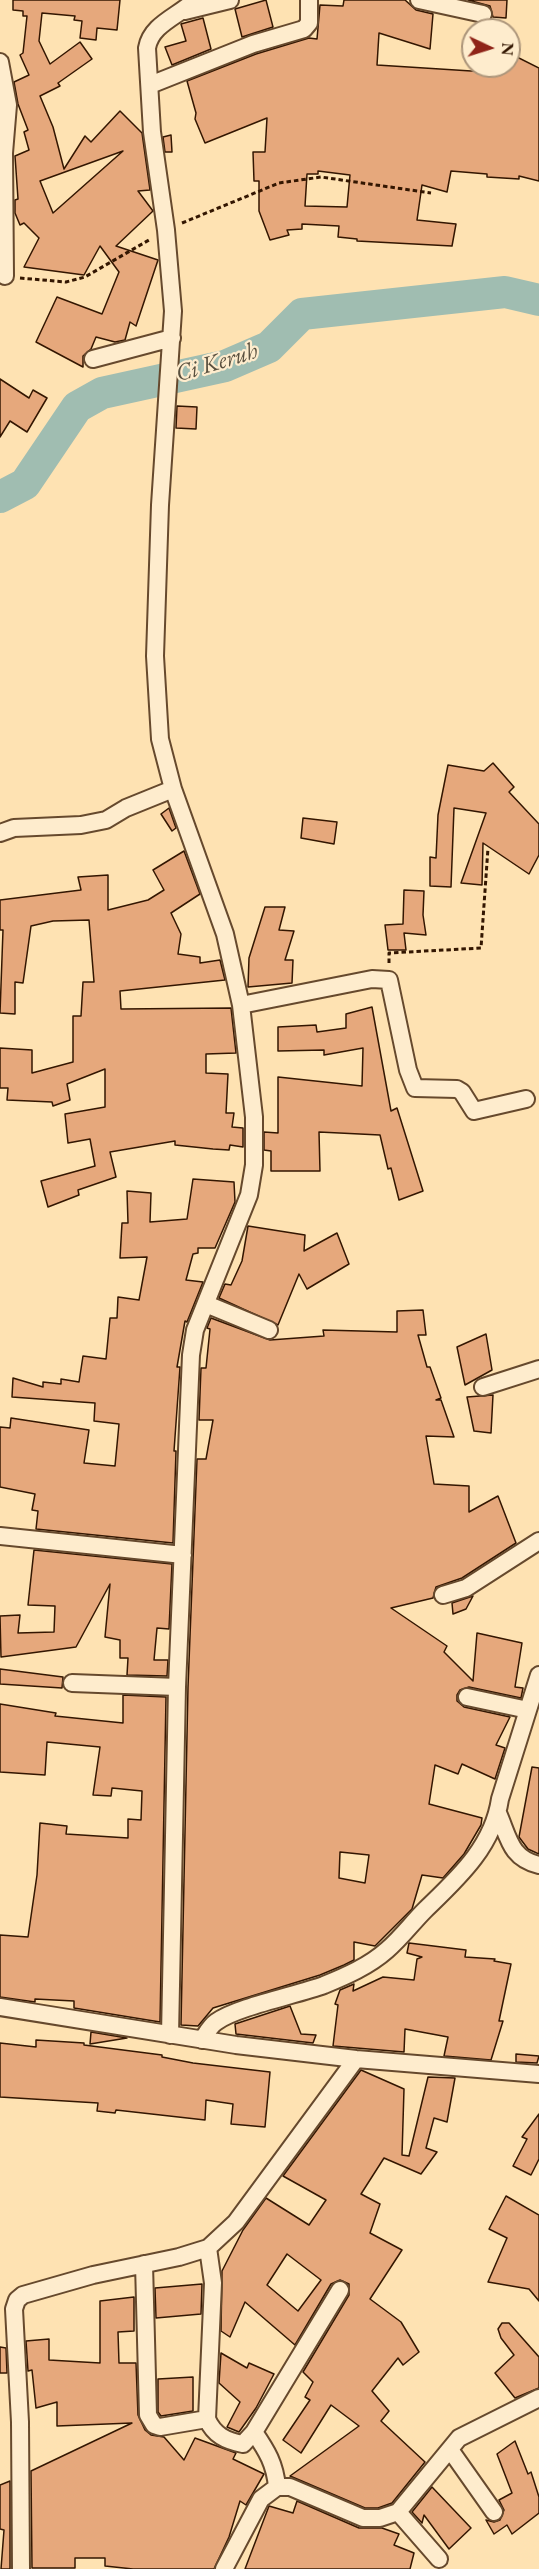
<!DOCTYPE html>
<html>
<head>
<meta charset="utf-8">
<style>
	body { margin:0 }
	#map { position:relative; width:539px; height:2569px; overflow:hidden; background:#fee2b2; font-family:"EB Garamond",serif }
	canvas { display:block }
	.north { position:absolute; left:461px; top:18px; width:60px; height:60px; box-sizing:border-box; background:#feeccd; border:2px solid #ad967b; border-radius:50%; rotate:94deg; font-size:16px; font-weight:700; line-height:24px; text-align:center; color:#331601 }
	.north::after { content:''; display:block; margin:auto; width:21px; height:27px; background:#8f2418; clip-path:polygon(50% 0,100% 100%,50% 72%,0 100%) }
</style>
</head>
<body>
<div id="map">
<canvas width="539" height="2569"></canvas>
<div class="north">N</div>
</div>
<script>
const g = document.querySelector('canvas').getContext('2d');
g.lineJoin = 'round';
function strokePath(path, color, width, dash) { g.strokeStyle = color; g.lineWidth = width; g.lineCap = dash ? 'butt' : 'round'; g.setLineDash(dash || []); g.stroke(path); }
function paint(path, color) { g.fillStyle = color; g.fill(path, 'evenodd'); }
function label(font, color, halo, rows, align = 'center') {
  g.font = font + ' "EB Garamond",serif'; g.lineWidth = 4.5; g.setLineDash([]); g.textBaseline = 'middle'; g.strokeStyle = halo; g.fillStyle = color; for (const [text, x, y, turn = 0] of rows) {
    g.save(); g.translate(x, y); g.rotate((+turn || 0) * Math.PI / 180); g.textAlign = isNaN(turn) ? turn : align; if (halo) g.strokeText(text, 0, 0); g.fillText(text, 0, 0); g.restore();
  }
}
const river = new Path2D(`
	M0 497 25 484 77 407 102 393 225 366 269 347 302 314 505 292 539 300`);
const building = new Path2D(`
	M13 0H120L117 30 97 28 96 40 80 38 82 21 74 20 75 16 42 13 39 41 50 64 80 42 92 59 58 83 60 86 40 96 53 127 64 169 85 136 91 142 120 111 142 133 150 190 138 191 153 211 116 246 158 260 136 326 130 322 125 340 115 342 96 337 91 349 83 356V367L36 342 57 297 102 314 119 272 100 246 84 275 24 267 39 238 24 223 20 225 15 213V200L18 199 15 156 29 150 24 132 28 130 18 104 14 82 29 75 20 55 23 53 27 16H23V11L13 10ZM123 151 53 213 40 181Z
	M266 0 273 27 242 37 235 9Z
	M344 0H405L416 10 433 14 430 49 379 33 377 65 487 72 489 66H509V53L539 68V181L519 176V179L487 177V174L451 171 447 192 422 185 417 220 456 224 452 246 357 241V239L338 237 339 226 302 224V229L287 230 289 235 270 240 259 211V181H254L253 152H265L267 118 205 143 195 119 196 113 187 81 256 54 309 38 317 39 320 5 343 6ZM318 171 350 175 347 207 305 206 307 174H318Z
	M468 0H507L506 18 493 17 490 6Z
	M203 18 211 49 172 65 165 47 186 41 181 24Z
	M171 135 172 152H165L163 137Z
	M0 379 29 398 33 390 47 398 27 432 10 421 0 437Z
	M177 406 197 407 196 429 176 428Z
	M493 763 514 787 509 792 539 824V855L529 874 483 843 482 885 461 883 486 813 454 808 451 887 430 886V857L436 858 438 815 448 765 484 771Z
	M169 808 176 828 172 831 161 814Z
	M303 818 337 822 334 844 301 838Z
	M184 851 200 894 171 913 181 934 178 954 200 957V963L220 960 225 980 120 991 121 1009 231 1008 236 1053 206 1054V1073L228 1074 226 1113H234L232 1127 243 1128V1147L230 1145 229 1150 213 1149 175 1145V1141L110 1152 116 1177 78 1190 79 1195 48 1207 41 1181 95 1166 90 1139 68 1143 65 1114 105 1107V1069L67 1084 70 1100 53 1106 52 1102 7 1100 8 1088H0V1048L32 1050V1073L73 1062V1016H81L83 982H94L89 920 53 921 31 926 23 983 15 982V1014L0 1013 3 930H0V900L81 890 78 877 108 875V910L148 900 164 890 153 870Z
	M404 890 424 891 423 915 426 935 404 933 406 950H388L385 925 403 924Z
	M265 907H285L279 930 294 931 285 960H293L292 983 248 987 249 958Z
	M372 1007 391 1111 397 1108 423 1191 399 1200 391 1168 388 1169 380 1135 319 1132 320 1171H271V1151L264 1150V1132L278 1133V1077L362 1086 363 1048 324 1055V1050L278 1051V1027L316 1025 317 1032 346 1028V1014Z
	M193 1179 234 1182 235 1202 215 1248H198V1253L193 1254 186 1280 203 1282 187 1322 185 1321 177 1367H180L174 1451H176L173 1543 36 1529 38 1511 32 1510 35 1494 0 1487V1427L10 1428 11 1418 89 1430 84 1463 115 1466 119 1424 94 1421 95 1403 12 1397 13 1378 43 1387V1382L61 1384V1379L79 1382 83 1356 106 1359 110 1318H117L118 1297 139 1300 147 1257 120 1258 122 1223H128L127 1191 151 1193 150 1222 187 1219Z
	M248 1226 305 1235 304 1251 337 1233 349 1264 307 1289 299 1274 278 1325 219 1298 225 1284 231 1285 242 1261Z
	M423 1310 426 1335H418L427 1367H430L441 1398 436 1400H441L454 1437 426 1436 434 1484 469 1486V1512L498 1496 516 1543 462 1578 436 1587 433 1598 391 1608 447 1646 444 1652 473 1681 477 1633 522 1643 515 1687 523 1688 521 1698 469 1687 460 1690 457 1695V1701L464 1707 510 1717 496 1745 505 1748 495 1779 462 1764 458 1774 435 1765 429 1804 482 1818 481 1825 464 1854 443 1878 422 1875 412 1909 375 1946 354 1942V1960L344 1965 320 1975 213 2008 198 2026 181 2025 188 1687 197 1459H206L213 1420H199L201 1368H206L210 1329 207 1328 211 1318 270 1340 324 1336 323 1330 397 1332V1311ZM340 1852 369 1855 365 1883 339 1878Z
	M486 1334 492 1370 465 1385 457 1347Z
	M493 1395 491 1433 474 1431 467 1397Z
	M34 1550 172 1564 169 1629 157 1628 154 1660H168L167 1676 127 1675 128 1658H120V1640L105 1637 110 1584 76 1647 1 1657 0 1616 20 1615 18 1633 54 1632 55 1606 28 1605Z
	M473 1596 466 1609 453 1614 452 1603Z
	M0 1669 63 1677 62 1688 0 1684Z
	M123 1695 166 1697 160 2022 74 2008V2001L35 1999V2002L0 1997V1935L28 1937 37 1875 40 1823 67 1826 66 1834 128 1838V1819L141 1820 142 1791 112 1788 111 1796 93 1795 100 1747 47 1742 45 1775 0 1772V1704L56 1713 55 1716 123 1723Z
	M532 1767 539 1768V1854L528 1849 519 1837Z
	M409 1943 466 1950 465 1957 495 1959 494 1961 511 1964 499 2021H503L491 2060 444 2056 448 2037 405 2029 404 2052 333 2046 338 2005 335 2004 340 1990 354 1984 353 1991 383 1977 414 1980 417 1959 422 1957 407 1953Z
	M290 2006 301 2034 316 2035 313 2043 236 2034 235 2024Z
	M91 2032 127 2038 90 2044Z
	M36 2040 84 2043V2045L162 2055V2057L193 2063 270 2072 265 2127 231 2124 233 2104 206 2100 205 2120 116 2110 115 2113 97 2111 98 2103 0 2097V2043L36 2047Z
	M516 2054 539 2056 537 2063 516 2062Z
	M361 2070 404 2089 402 2155 409 2156 428 2077 455 2078 447 2122 434 2118 426 2148 437 2152 421 2174 384 2158 361 2194 380 2204 370 2233 402 2250 370 2299 401 2322 419 2352 403 2365 398 2358 372 2391 389 2411 381 2421 425 2462 392 2503 378 2508H365L290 2476 359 2426 331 2405 301 2453 283 2440 310 2400 305 2397 313 2382 303 2372 349 2295V2284L340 2280 331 2284 295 2345 245 2302 230 2337 221 2331 222 2271 243 2230 266 2198 309 2225 326 2200 283 2176ZM287 2254 321 2280 298 2311 267 2285Z
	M539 2114V2159L531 2175 513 2166 527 2139 522 2137Z
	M506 2196 539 2215V2301L529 2289 488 2282 507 2238 489 2229Z
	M202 2284 201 2314 156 2318 155 2288Z
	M134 2297V2331L118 2332 119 2363H136L138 2415 145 2430 151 2435 164 2437 184 2460 195 2438 236 2453 233 2459 264 2474 246 2505 240 2501 229 2537 214 2569H133L105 2566V2558H75V2568H32L31 2471 132 2423 57 2426V2402L36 2408 32 2370 28 2371 26 2341 49 2339V2360L100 2363V2301Z
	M502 2323H509L539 2357V2388L515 2398 495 2373 514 2355 501 2338 498 2329Z
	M0 2347 6 2348 7 2373H0Z
	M221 2353 247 2368 249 2363 274 2374 256 2408 239 2432 227 2427 240 2402 219 2383Z
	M193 2377V2411L161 2416 158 2412V2379Z
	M515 2441 528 2474 531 2472 539 2497V2513L512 2534 507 2525 494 2534 486 2520 494 2522 500 2520 504 2510 499 2500 512 2493 497 2454Z
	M10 2481V2569H1L4 2530 0 2529V2485Z
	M432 2487 471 2528 449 2549 424 2515 422 2523 412 2512Z
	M297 2501 359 2528H382L399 2534 394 2545 414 2553 410 2569H245L269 2506 293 2513Z`);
const path = new Path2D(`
	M182 223 279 183 321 177 431 193
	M20 278 66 282 85 277 149 240
	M389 963V953L481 948 488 848`);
const street = new Path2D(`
	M419 0 483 14
	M185 11 230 0
	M0 62 8 105 4 153 5 276
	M150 85 253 44 304 29 309 23V0
	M93 359 172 338
	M0 833 14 828 81 825 106 820 126 808 173 789
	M241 1005 372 979 389 980 408 1070 415 1088 457 1089 462 1092 474 1111 526 1099
	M206 1304 269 1330
	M483 1387 539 1369
	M0 1536 183 1555
	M443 1595 466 1588 539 1541
	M72 1683 177 1687
	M467 1697 528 1710
	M498 1813C509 1838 510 1858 539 1865
	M0 2007 236 2045 356 2059 539 2074
	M170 2035 177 1687 191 1355 195 1330 249 1195 254 1165V1117L241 1005 225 934 173 789 160 739 155 656 160 505 173 311 166 230 152 132 147 48C151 24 179 16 195 0
	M202 2040C206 2034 210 2026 216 2022 236 2007 297 1995 324 1985 346 1976 369 1966 387 1950 401 1938 412 1923 425 1910 457 1879 493 1847 500 1799L539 1675
	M208 2248 213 2283 207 2419C214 2435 226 2441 243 2444L254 2432C267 2451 275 2464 277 2487
	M144 2264 148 2415 154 2425 160 2427 207 2419
	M254 2432 340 2290
	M451 2451 494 2512
	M398 2512 439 2559
	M21 2569 20 2422 14 2309 17 2300 23 2295 93 2275 179 2257 208 2248 236 2222 356 2059
	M224 2569 261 2499 277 2487H290L363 2518H380L398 2512 459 2438 539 2398`);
const waterNames = [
	["Ci Keruh",217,363,-17]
];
strokePath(river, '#a0bdb1', 32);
paint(building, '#e6a87c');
strokePath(building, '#331601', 1.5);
strokePath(street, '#66492d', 20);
strokePath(path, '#331601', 3, [4.5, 3]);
strokePath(street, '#feeccd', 16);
label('italic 24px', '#59503f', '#feeccd', waterNames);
</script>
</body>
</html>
